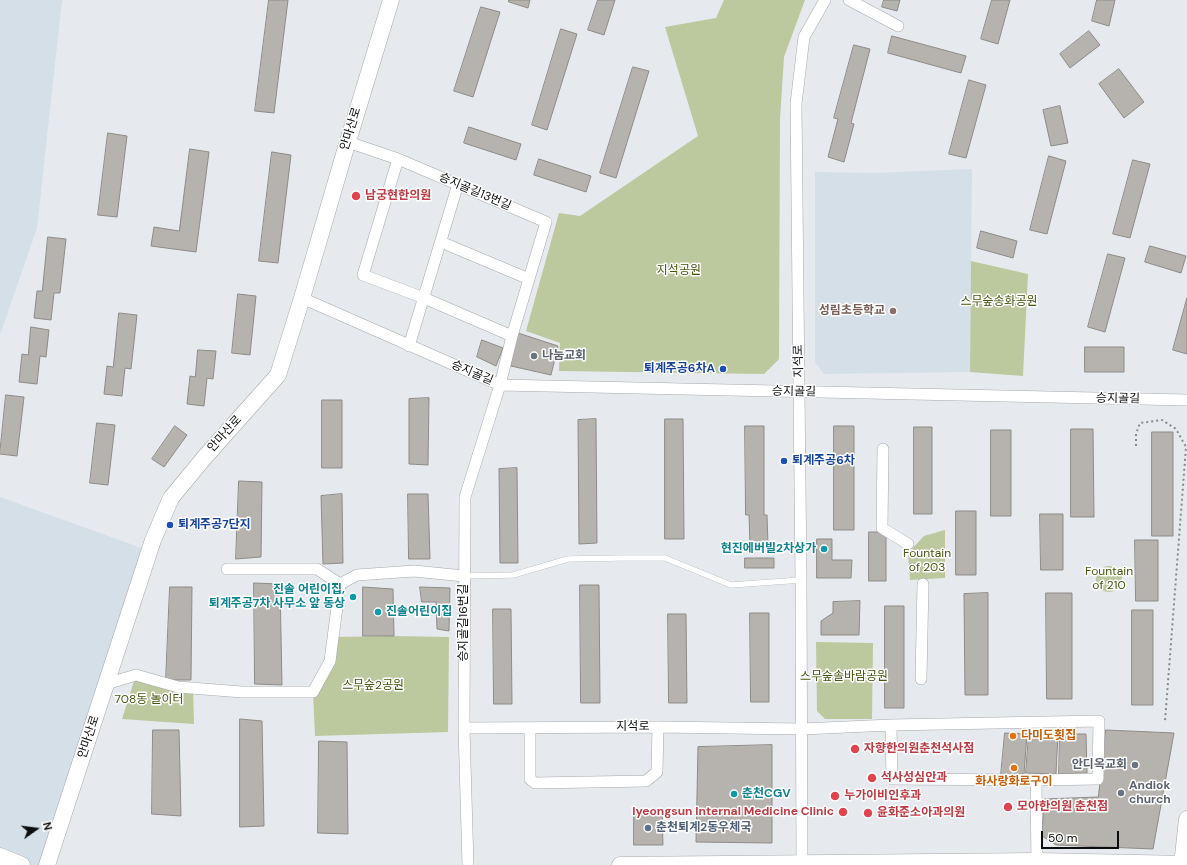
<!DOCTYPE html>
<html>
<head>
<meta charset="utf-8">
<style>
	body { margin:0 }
	#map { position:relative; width:1187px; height:865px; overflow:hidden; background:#e6eaee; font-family:"DM Sans",sans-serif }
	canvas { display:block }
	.north { position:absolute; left:16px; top:809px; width:40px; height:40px; -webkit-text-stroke:3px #fff; paint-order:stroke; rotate:76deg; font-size:11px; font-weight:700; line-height:16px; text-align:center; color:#0b0c0d }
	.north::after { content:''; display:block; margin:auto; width:14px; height:18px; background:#0b0c0d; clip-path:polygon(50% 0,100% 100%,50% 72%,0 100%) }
	.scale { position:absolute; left:1041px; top:831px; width:78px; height:18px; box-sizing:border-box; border:2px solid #0b0c0d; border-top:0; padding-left:5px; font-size:12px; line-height:14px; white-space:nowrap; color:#0b0c0d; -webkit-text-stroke:3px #fff; paint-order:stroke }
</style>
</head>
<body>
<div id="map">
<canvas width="1187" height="865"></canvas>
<div class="north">N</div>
<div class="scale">50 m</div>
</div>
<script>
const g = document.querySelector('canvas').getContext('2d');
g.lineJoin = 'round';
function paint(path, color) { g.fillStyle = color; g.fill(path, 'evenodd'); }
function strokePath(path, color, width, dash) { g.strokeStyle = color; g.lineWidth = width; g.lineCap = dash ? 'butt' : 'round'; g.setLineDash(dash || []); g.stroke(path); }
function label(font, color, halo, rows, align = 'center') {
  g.font = font + ' "DM Sans","Noto Sans KR",sans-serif'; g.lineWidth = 3; g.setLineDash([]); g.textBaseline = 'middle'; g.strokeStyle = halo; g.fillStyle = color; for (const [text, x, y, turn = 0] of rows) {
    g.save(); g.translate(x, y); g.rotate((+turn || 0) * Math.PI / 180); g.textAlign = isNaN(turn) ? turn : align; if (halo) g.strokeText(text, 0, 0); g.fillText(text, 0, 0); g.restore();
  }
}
const built = new Path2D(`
	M0 0H62L37 228 0 335Z
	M972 169 970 372 824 374 815 362V172L874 173Z
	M0 497 150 551 47 865H0Z`);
const green = new Path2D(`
	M724 0H805L784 57 780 119 779 359 764 374 559 371 560 343 526 331 559 213 580 216 698 136 665 27 716 18Z
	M971 261 1028 274 1023 376 970 372Z
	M945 530V578L910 580 908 553 924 536Z
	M1096 579a13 13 0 1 1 26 0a13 13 0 1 1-26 0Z
	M394 636 449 637 448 732 315 736 313 692 333 637Z
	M816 642 873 643 872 719H825L817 711Z
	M136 675 193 688 194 724 122 719Z`);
const building = new Path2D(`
	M269 0H288L274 113 255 111Z
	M509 0H530L528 8 509 2Z
	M598 0H615L604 35 588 30Z
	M884 0H900L897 11 882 7Z
	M992 0H1010L998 44 981 39Z
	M1097 0H1115L1109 26 1092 21Z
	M481 7 500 12 473 97 454 91Z
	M561 29 577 34 547 130 532 125Z
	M1089 31 1100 45 1070 68 1060 54Z
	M892 36 966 56 961 73 888 53Z
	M854 45 870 49 851 123 854 124 844 162 828 157 838 119 834 118Z
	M633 67 649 71 616 178 600 173Z
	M1119 69 1144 102 1124 118 1099 84Z
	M969 80 986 85 966 158 949 154Z
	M1060 106 1068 143 1051 146 1043 110Z
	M469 127 521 144 516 160 464 143Z
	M108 133 127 136 117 217 98 215Z
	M190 149 209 152 196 252 151 246 154 227 179 231Z
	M272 152 291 155 278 263 259 261Z
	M1049 156 1066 161 1047 234 1030 230Z
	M539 159 591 176 586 192 534 175Z
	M1133 160 1150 164 1130 238 1113 234Z
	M981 231 1017 241 1013 258 977 248Z
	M48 237 66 239 60 293H54L51 320 34 318 37 291H42Z
	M1150 246 1186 256 1181 273 1145 262Z
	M1108 254 1125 258 1105 332 1088 327Z
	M238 294 256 296 250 355 232 353Z
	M1187 298V354L1173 350Z
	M119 313 137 315 131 369 125 368 122 396 104 394 107 366 113 367Z
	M31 327 49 330 46 357 40 356 37 384 19 382 22 354 28 355Z
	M518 333 558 346 551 375 511 366Z
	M482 340 503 348 496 366 477 357Z
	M1085 347H1124V372H1085Z
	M198 350 216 351 213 379 207 378 204 406 187 404 190 376 195 377Z
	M6 395 24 397 17 456 0 454Z
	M429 398 428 465 409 464V399Z
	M322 400H342V468H322Z
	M596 419 597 543 579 544 578 420Z
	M665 419H683L684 539H665Z
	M97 423 115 425 108 485 90 483Z
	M175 426 187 435 164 467 152 459Z
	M745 426H764V515H767L768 545H750L749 515H746Z
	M834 426H854V530H834Z
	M914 427H932V514H914Z
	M1071 429H1093L1094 517H1071Z
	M991 430H1011V516H991Z
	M1152 432H1173V536H1152Z
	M517 468 518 563H500L499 469Z
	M239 481 262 482 261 557 236 559Z
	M342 494 343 563 323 564 321 496Z
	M408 494H428L430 559H409Z
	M956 511H976V575H956Z
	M1040 514H1063V570H1041Z
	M869 532H886V581H869Z
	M817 539H832V560H852L851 578H817Z
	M1135 540H1158V601H1136Z
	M745 558H774V568H745Z
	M254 583 280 584 282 685 255 684Z
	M580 585H599L600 703H581Z
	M170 587H192L191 680H166Z
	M363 587 393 589 394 636H363Z
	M420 587 450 588 449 631 437 629 436 602H422Z
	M988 593V695H965L964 594Z
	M1046 593H1072V699H1047Z
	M860 601 859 635H821V621L833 613V602Z
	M885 606H904V708H885Z
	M493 609H511L512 704H494Z
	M1132 610H1153V705H1132Z
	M750 613H769V702H751Z
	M668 614H686L687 703H669Z
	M240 719 262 721 264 826 240 827Z
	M153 730H179L181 816 152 814Z
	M1106 730 1174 733 1153 849 1056 845 1042 836 1044 799 1098 797Z
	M1005 733 1027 734 1024 774 1001 775Z
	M1029 734H1058L1056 774 1026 773Z
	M1060 734H1086L1087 773 1059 774Z
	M319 741 347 742 348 834 318 833Z
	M772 745V843L696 842 698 747Z
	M634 811H662L663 845H634Z`);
const path = new Path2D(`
	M1136 446V434L1140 423 1162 420 1176 429 1186 447 1165 721`);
const lane = new Path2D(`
	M464 576 513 575 568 559 620 558H665L731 585 801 580`);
const street = new Path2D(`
	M849 0 898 26
	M348 142 398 159 546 222 512 336 500 385 465 497 464 728 468 865
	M398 159 363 275 424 298 512 336
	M441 242 529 279
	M302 298 500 385 1187 400
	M409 346 458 184
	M883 449 882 528 908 544
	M227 569H317L340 584 357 575 414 571 464 576
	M921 679 923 584
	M106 684 136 675 178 687 242 692H313L330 661 340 584
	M464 728 658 727 802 729 891 725 1099 721 1098 779 1036 780 892 779 891 725
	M530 728V779L535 783 646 781 657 772 658 727
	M1036 780 1037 865
	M802 865 801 580 796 104 804 37 825 0`);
const secondary = new Path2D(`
	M0 856 22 865
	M47 865 153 540 171 498 204 458 278 375 302 298 345 151 391 0
	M620 865 1037 861 1187 864
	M1182 865 1187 819`);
const markers = [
	[356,196,5,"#e0444e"],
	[893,311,4,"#8d6e63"],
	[534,356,4,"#6b7280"],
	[723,369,4,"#1a4fb4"],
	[784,461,4,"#1a4fb4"],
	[170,525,4,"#1a4fb4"],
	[824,549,4,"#0f9aa8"],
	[353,597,4,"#0f9aa8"],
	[378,612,4,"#0f9aa8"],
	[1013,736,4,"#e8710a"],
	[855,749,5,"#e0444e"],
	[1135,765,4,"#6b7280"],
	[1014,768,4,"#e8710a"],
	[872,778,5,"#e0444e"],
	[1121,793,4,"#6b7280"],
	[734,794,4,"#0f9aa8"],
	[835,796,5,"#e0444e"],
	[1008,807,5,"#e0444e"],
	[843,812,5,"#e0444e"],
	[868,813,5,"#e0444e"],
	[648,828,4,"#5c6f8a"]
];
const streetNames = [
	["안마산로",351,129,-73],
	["승지골길13번길",475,192,23],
	["지석로",799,361,-91],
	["승지골길",472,373,23],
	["승지골길",794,392,1],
	["승지골길",1118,399,1],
	["안마산로",225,434,-48],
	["승지골길16번길",464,623,-90],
	["지석로",633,727],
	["안마산로",89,737,-72]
];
const healthNames = [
	["남궁현한의원",365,196],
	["자향한의원춘천석사점",864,749],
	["석사성심안과",881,778],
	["누가이비인후과",844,796],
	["모아한의원 춘천점",1017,807],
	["Iyeongsun Internal Medicine Clinic",834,812,"right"],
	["윤화준소아과의원",877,813]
];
const parkNames = [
	["지석공원",679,271],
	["스무숲송화공원",999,302],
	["Fountain",927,554],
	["of 203",927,568],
	["Fountain",1109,572],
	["of 210",1109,586],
	["스무숲솔바람공원",844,677],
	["스무숲2공원",373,686],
	["708동 놀이터",149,700]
];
const educationNames = [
	["성림초등학교",885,311]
];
const worshipNames = [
	["나눔교회",542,356],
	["안디옥교회",1127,765,"right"],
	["Andiok",1129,786],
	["church",1129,800]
];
const transitNames = [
	["퇴계주공6차A",715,369,"right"],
	["퇴계주공6차",792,461],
	["퇴계주공7단지",178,525]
];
const cultureNames = [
	["현진에버빌2차상가",816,549],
	["진솔 어린이집,",345,590],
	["퇴계주공7차 사무소 앞 동상",345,604],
	["진솔어린이집",386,612,"left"],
	["춘천CGV",742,794,"left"]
];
const foodNames = [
	["다미도횟집",1021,736],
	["화사랑화로구이",1014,782,"center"]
];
const serviceNames = [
	["춘천퇴계2동우체국",656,828]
];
paint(built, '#d4dfe8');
paint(green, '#bcc89e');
paint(building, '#b6b3ae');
strokePath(building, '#8e8b87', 1);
strokePath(lane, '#a5a9ad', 6);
strokePath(street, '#a5a9ad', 12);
strokePath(secondary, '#a5a9ad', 17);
strokePath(path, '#86888b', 2, [2, 3]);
strokePath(lane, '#fff', 5.5);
strokePath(street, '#fff', 11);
strokePath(secondary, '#fff', 16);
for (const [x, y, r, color] of markers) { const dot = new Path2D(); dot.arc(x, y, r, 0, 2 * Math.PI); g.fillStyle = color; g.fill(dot); strokePath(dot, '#fff', 1.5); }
label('12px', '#0b0c0d', '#fff', streetNames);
label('bold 12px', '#be3a42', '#fff', healthNames, 'left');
label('12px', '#46550d', '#fff', parkNames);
label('bold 12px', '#785e54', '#fff', educationNames, 'right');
label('bold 12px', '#5b616d', '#fff', worshipNames, 'left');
label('bold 12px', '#164399', '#fff', transitNames, 'left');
label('bold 12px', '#0d838f', '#fff', cultureNames, 'right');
label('bold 12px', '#c56008', '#fff', foodNames, 'left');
label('bold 12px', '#4e5e75', '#fff', serviceNames, 'left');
</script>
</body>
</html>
